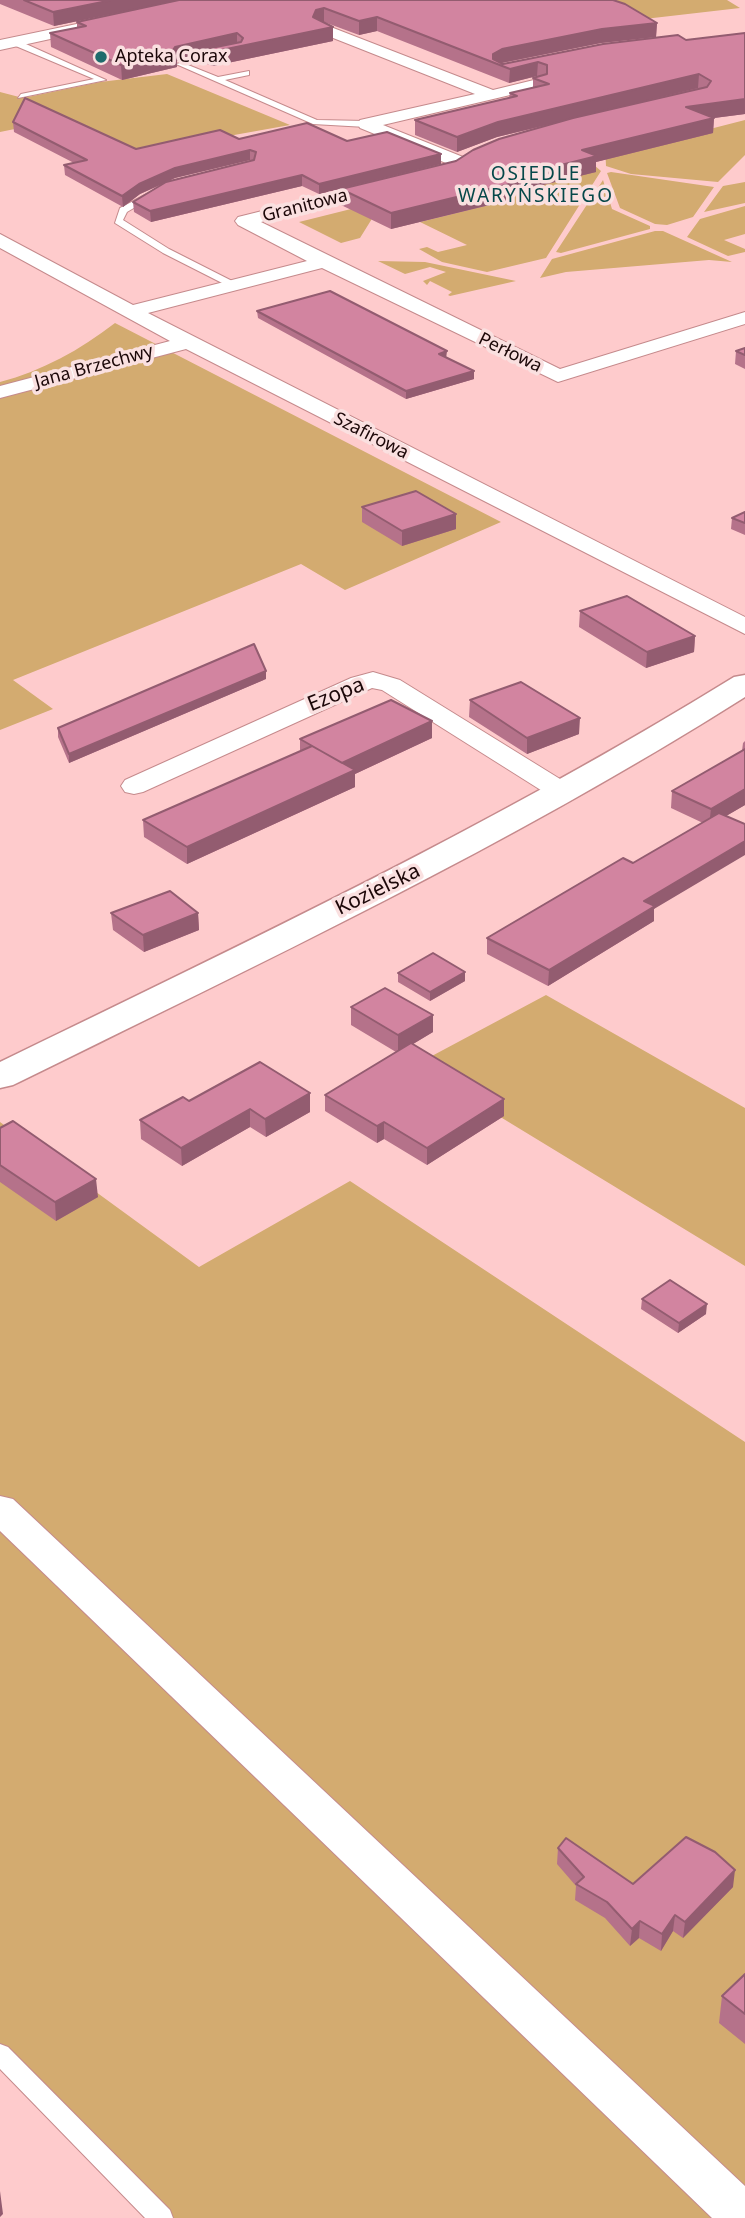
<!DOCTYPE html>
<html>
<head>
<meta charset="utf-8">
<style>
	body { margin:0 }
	canvas { display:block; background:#fecbcc }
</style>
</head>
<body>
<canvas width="745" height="2218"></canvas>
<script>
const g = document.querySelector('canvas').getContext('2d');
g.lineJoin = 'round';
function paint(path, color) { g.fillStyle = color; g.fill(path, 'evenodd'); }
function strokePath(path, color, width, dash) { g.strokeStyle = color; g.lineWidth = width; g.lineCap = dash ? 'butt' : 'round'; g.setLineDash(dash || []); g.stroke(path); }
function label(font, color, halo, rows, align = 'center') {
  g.font = font + ' "Noto Sans",sans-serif'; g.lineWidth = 7; g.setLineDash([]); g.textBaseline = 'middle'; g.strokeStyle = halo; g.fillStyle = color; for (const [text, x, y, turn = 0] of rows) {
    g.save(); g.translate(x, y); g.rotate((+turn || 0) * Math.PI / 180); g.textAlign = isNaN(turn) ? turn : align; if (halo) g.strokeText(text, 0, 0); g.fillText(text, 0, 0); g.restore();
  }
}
const green = new Path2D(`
	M593 0H727L740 8 627 21Z
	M167 74 290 125 128 154 69 118 0 132V92L23 98 100 82Z
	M745 120V155L718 182 631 174 606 166 605 144 706 130Z
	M594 165 601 171 546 258 487 272 442 262 419 249 427 247 438 252 467 245 420 222 513 199 505 194Z
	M611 172 714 187 693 217 667 225 655 224 620 208 607 173Z
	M603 180 612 209 650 226V229L561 253 556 252Z
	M745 182V203L704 212 723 186Z
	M383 201 360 238 341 243 299 222Z
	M745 206V234L724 240 745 249V252L728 256 687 237 700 219Z
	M655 231H663L732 262 709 260 566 272 540 278 552 259Z
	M378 261 425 262 516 281 450 296 448 295 452 292 430 281 427 285 423 281 446 272 430 267 405 274Z
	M115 323 501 522 345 590 301 564 13 680 53 709 0 730V382C42 371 80 350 115 323Z
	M546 995 745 1108V1266L415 1065Z
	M0 1122 199 1267 350 1181 745 1442V2218H161L0 2054Z`);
const lane = new Path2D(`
	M11 40H17L106 80 18 98 21 94 94 79 11 44Z
	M227 52 230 56 188 65 218 77 249 71V75L225 80 317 120 366 121 370 124 366 127 313 124 176 64Z
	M147 194 154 196 127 212 123 220 169 249 238 284V288H232L163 253 115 223 120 208Z
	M0 2044 8 2047 170 2210 173 2218H145L0 2069Z`);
const street = new Path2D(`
	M91 21 99 26 96 29 0 50V40Z
	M323 24 493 90 538 79 546 84 544 87 383 125 463 157 466 161 455 174 261 222 560 369 745 312V324L558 382 322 268 148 313 745 617V634L186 349 0 398V386L170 341 0 248V234L133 305 307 261 238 225 235 221 238 217 443 166 446 163 360 128 358 124 360 120 475 94 318 32 315 29 318 26Z
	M373 672 400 680 573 787 577 793 573 799 564 801 555 799 382 690 372 688 143 792 134 794 125 792 121 786 125 780 351 678Z
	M0 1496 13 1499 745 2186V2218H712L0 1531Z`);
const secondary = new Path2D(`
	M745 675V697C511 845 261 963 13 1085L0 1088V1062C249 941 498 823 734 677Z`);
const wall = new Path2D(`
	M0 0H179L54 26 0 4Z
	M179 0 657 23 656 37 601 43 502 63 503 64 745 33V114L714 118 713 133 596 162V172L514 192V199L391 229 341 205V189L456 161 552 124 497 137 457 152 415 135V120L509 98 510 93 533 88V78L537 76 509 83 377 31 359 35 324 22 333 41 213 66 207 64 206 54 177 61V67L122 80 51 47 50 33 77 28V22Z
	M13 122 136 149 239 139 347 141 441 164 319 194 302 186 151 222 134 212 133 202 165 183 140 194 123 207 65 175 64 165 74 163 14 132ZM250 160 252 161 167 182 175 178Z
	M257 311 446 357 474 371V379L406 399 258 318Z
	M745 348V369L735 364 736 351Z
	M362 507 456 529 402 546 362 522Z
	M745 512V535L731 529 732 518Z
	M580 611 695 636 694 652 646 668 579 627Z
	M266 679 69 763 58 737V728Z
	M470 700 579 734 527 754 469 717Z
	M432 721V738L355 774V787L187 864 144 837 143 820 300 752V739Z
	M745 741V805L726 816 654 909V921L548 986 487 954V938L633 863 703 823 671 808 672 791 742 751 743 743Z
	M111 913H198L199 930 144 952 113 930Z
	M398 973 465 981 430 1001 398 982Z
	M351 1007 433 1015V1032L413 1044 504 1099V1116L427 1165 384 1139 377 1143 325 1111V1095L396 1052 351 1025Z
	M310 1093V1112L266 1137 250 1127 182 1166 141 1139 140 1120 189 1101Z
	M0 1128 98 1197 56 1221 0 1182Z
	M642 1299 706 1314 678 1333 641 1309Z
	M558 1848 633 1884 733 1887 683 1938 673 1931 661 1951 639 1938 630 1946 605 1918 575 1900 576 1886 557 1864Z
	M745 1974V2044L719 2023 722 1996Z`);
const shadedWall = new Path2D(`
	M112 0H179L54 26 53 12Z
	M324 8V22L316 24 333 27V41L213 66 212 52 206 49V54L177 61V67L122 80 121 65 173 50 175 47 237 33V47L313 17 316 10Z
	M377 17V31L359 35V21Z
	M657 23 656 37 601 43 501 63 493 62V54L502 49 602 29Z
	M538 62 537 76 509 83 510 69Z
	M699 74 698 88 497 137 457 152V137L498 122Z
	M745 99V114L714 118 713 133 596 162V172L514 192V199L391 229V213L505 179 582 150 686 107Z
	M250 150V160L175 178 140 194 123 207 122 196 139 184 175 168Z
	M441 154V164L319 194V184Z
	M302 175V186L151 222 150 211Z
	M447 351 446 359 439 354Z
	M474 371V379L406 399V391Z
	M456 514V529L402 546V531Z
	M695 636 694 652 646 668 647 652Z
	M266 671V679L69 763V754Z
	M580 718 579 734 527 754V738Z
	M432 721V738L355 774V787L187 864V847L342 763Z
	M745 789V805L709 826 711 809Z
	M745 841V855L654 909V921L548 986 549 970 644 901Z
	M198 913 199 930 144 952 143 935Z
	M465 972V981L430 1001V992Z
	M433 1015V1032L398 1053V1035Z
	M310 1093V1112L266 1137 265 1119Z
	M504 1099V1116L427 1165V1148Z
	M250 1109V1127L182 1166 181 1148Z
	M384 1122V1139L377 1143V1126Z
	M96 1179 98 1197 56 1221 55 1202Z
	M707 1304 706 1314 678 1333 679 1323Z
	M735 1870 733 1887 683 1938 685 1922Z
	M675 1915 673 1931 661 1951 662 1934Z
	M640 1921 639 1938 630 1946 632 1929Z
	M0 2191 3 2214 0 2217Z`);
const building = new Path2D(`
	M24 0H112L53 12Z
	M179 0H613L625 4 657 23 602 29 502 49 493 54V59L503 64 603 44 678 35 686 40 745 33V99L686 107 714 118 582 150 597 156 505 179 514 183 391 213 341 189 456 161 473 150 499 139 573 118 707 87 711 81 699 74 498 122 457 137 415 120 517 96 510 93 549 84 533 78 547 74V65L538 62 510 69 377 17 359 21 324 8 316 10 313 17 333 27 212 52 206 49 241 42 243 38 237 33 175 47 173 50 177 53 121 65 50 33 86 26 77 22Z
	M25 98 136 149 220 130 239 139 307 123 347 141 387 132 441 154 319 184 302 175 150 211 133 202 166 182 254 160 256 152 250 150 175 168 139 184 122 196 64 165 87 160 13 122Z
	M330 291 447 351 439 354 474 371 406 391 257 311Z
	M745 348V355L736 351Z
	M416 491 456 514 402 531 362 507Z
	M745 512V523L732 518Z
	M627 596 695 636 647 652 580 611Z
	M254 644 266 671 69 754 58 728Z
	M521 682 580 718 527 738 470 700Z
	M391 700 432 721 342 763 300 739Z
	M312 746 355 770 187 847 143 820Z
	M745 749V789L711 809 672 791Z
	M719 813 745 824V841L644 901 655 906 549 970 487 938 623 858 633 863Z
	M170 891 198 913 143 935 111 913Z
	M433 953 465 972 430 992 398 973Z
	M385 988 433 1015 398 1035 351 1007Z
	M411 1043 504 1099 427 1148 384 1122 377 1126 325 1095Z
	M260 1062 310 1093 265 1119 250 1109 181 1148 140 1120 183 1097 189 1101Z
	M13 1121 96 1179 55 1202 0 1165V1128Z
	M670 1280 707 1304 679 1323 642 1299Z
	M686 1837 715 1852 735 1870 685 1922 675 1915 662 1934 640 1921 632 1929 607 1902 576 1884 584 1877 558 1848 566 1838 633 1884Z
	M745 1974V2014L722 1996Z`);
const markers = [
	[101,57,7,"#1e6b6c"]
];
const farPoinames = [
	["Apteka Corax",115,57]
];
const farStreetnames = [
	["Granitowa",305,206,-14],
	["Perłowa",510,353,26],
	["Jana Brzechwy",94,367,-15],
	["Szafirowa",371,436,27]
];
const farNeighbourhoodnames = [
	["OSIEDLE",536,175],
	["WARYŃSKIEGO",536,197]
];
const streetNames = [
	["Ezopa",336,695,-22],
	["Kozielska",378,890,-26]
];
paint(green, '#d3ab70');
strokePath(lane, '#c58a8c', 2);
strokePath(street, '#c58a8c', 2);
strokePath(secondary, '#c58a8c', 3);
paint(lane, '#fff');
paint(street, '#fff');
paint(secondary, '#fff');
paint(wall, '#b5728a');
paint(shadedWall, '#935c70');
paint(building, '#d284a0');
strokePath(building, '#935c70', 2);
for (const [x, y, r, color] of markers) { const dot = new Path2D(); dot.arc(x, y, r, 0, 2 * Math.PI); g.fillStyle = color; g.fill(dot); strokePath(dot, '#fae0e0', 2.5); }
label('18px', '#1b0708', '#fae0e0', farPoinames, 'left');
label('18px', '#1b0708', '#fae0e0', farStreetnames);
g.letterSpacing = '2px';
label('19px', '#06484a', '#fae0e0', farNeighbourhoodnames);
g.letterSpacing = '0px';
label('21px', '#1b0708', '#fae0e0', streetNames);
</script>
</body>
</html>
